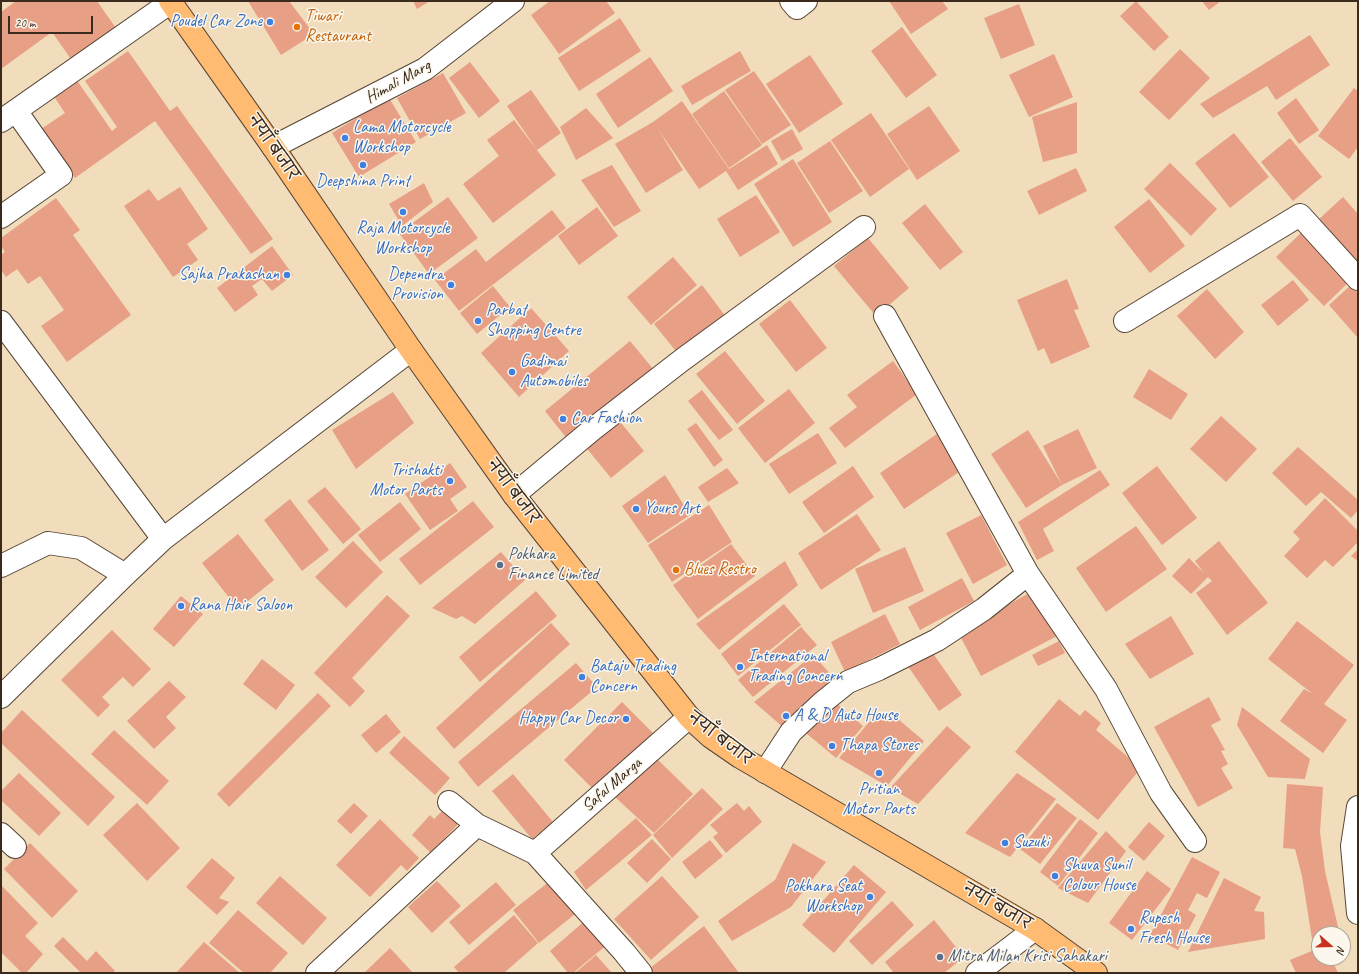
<!DOCTYPE html>
<html>
<head>
<meta charset="utf-8">
<style>
	body { margin:0 }
	#map { position:relative; width:1359px; height:974px; overflow:hidden; background:#f1dcbb; font-family:Caveat,sans-serif }
	canvas { display:block }
	.frame { position:absolute; inset:0; border:2px solid #3b2a1e; pointer-events:none }
	.north { position:absolute; left:1311px; top:926px; width:40px; height:40px; box-sizing:border-box; background:#fbf7ec; border:1px solid #aea59a; border-radius:50%; rotate:110deg; font-size:11px; font-weight:700; line-height:16px; text-align:center; color:#3b2a1e }
	.north::after { content:''; display:block; margin:auto; width:14px; height:18px; background:#c8321e; clip-path:polygon(50% 0,100% 100%,50% 72%,0 100%) }
	.scale { position:absolute; left:8px; top:16px; width:85px; height:18px; box-sizing:border-box; border:2px solid #3b2a1e; border-top:0; padding-left:5px; font-size:12px; line-height:14px; white-space:nowrap; color:#3b2a1e; -webkit-text-stroke:3px #fbf7ec; paint-order:stroke }
</style>
</head>
<body>
<div id="map">
<canvas width="1359" height="974"></canvas>
<div class="frame"></div>
<div class="north">N</div>
<div class="scale">20 m</div>
</div>
<script>
const g = document.querySelector('canvas').getContext('2d');
g.lineJoin = 'round';
function paint(path, color) { g.fillStyle = color; g.fill(path, 'evenodd'); }
function strokePath(path, color, width, dash) { g.strokeStyle = color; g.lineWidth = width; g.lineCap = dash ? 'butt' : 'round'; g.setLineDash(dash || []); g.stroke(path); }
function label(font, color, halo, rows, align = 'center') {
  g.font = font + ' Caveat,"Playpen Sans Deva",sans-serif'; g.lineWidth = 3; g.setLineDash([]); g.textBaseline = 'middle'; g.strokeStyle = halo; g.fillStyle = color; for (const [text, x, y, turn = 0] of rows) {
    g.save(); g.translate(x, y); g.rotate((+turn || 0) * Math.PI / 180); g.textAlign = isNaN(turn) ? turn : align; if (halo) g.strokeText(text, 0, 0); g.fillText(text, 0, 0); g.restore();
  }
}
const building = new Path2D(`
	M16 1H97L118 31 73 62 52 32 1 69V12Z
	M248 1H289L314 34 281 55Z
	M413 1H430L417 9Z
	M550 1H606L615 13 559 54 531 15Z
	M889 1H942L948 9 911 34Z
	M1136 1 1169 37 1154 51 1120 16Z
	M1202 1H1221L1209 10Z
	M1019 4 1035 45 1001 59 984 18Z
	M620 18 641 51 579 91 558 58Z
	M902 27 937 75 906 98 871 51Z
	M1310 35 1330 65 1276 100 1267 86 1213 118 1200 104Z
	M1180 49 1210 78 1169 120 1139 92Z
	M128 51 170 111 177 106 273 239 251 254 155 121 75 178 41 129 65 113 53 95 76 79 112 131 117 127 85 81Z
	M740 51 751 71 692 105 681 86Z
	M1054 54 1073 97 1029 117 1009 75Z
	M810 55 843 104 799 133 766 84Z
	M650 57 673 91 618 128 596 94Z
	M470 62 500 101 479 118 449 78Z
	M754 71 791 125 762 144 725 90Z
	M443 73 466 113 420 139 397 98Z
	M1354 88 1358 91V147L1349 159 1318 136Z
	M531 90 561 133 537 150 507 106Z
	M724 91 762 145 729 168 692 114Z
	M389 98 416 142 359 177 332 133Z
	M1296 98 1319 130 1299 144 1277 113Z
	M682 101 729 169 699 189 658 129 683 170 646 193 615 144 653 122Z
	M1077 102V153L1043 162 1032 117Z
	M929 106 960 151 917 180 887 134Z
	M586 108 613 138 576 160 560 127Z
	M871 113 909 169 870 197 831 140Z
	M514 120 556 175 493 223 463 184 499 156 487 140Z
	M792 129 803 149 782 161 771 141Z
	M1234 133 1269 177 1230 208 1195 163Z
	M1290 138 1322 177 1293 201 1261 162Z
	M830 141 863 191 829 213 797 163Z
	M767 145 778 164 738 190 726 171Z
	M793 159 832 222 793 247 754 184Z
	M1170 163 1217 209 1191 236 1144 189Z
	M612 165 641 211 614 227 581 180Z
	M1076 168 1087 191 1039 215 1027 191Z
	M424 183 433 202 402 226 389 204Z
	M180 187 208 229 187 244 198 260 173 277 124 206 149 189 158 201Z
	M756 195 780 232 740 257 717 219Z
	M448 197 478 238 429 274 399 233Z
	M1343 197 1358 214V267L1318 220Z
	M56 198 80 230 73 235 131 315 67 362 41 326 64 310 40 276 28 284 17 269 6 277 1 270V255L5 252 1 246V238Z
	M1149 199 1185 246 1150 273 1114 227Z
	M925 204 963 252 940 270 902 223Z
	M597 207 618 236 579 265 558 236Z
	M552 210 566 228 459 311 435 280 476 249 486 262Z
	M1304 230 1352 279 1324 306 1276 257Z
	M868 238 909 288 876 316 834 266Z
	M272 246 293 275 272 291 262 279 252 286 258 295 235 312 217 288Z
	M673 257 697 285 651 325 627 297Z
	M1067 279 1079 309 1074 310 1090 347 1051 364 1044 348 1038 351 1017 300Z
	M1293 280 1309 300 1278 326 1261 305Z
	M702 285 726 317 679 355 654 324Z
	M1351 285 1358 293V338L1329 305Z
	M493 286 510 307 477 334 460 313Z
	M1207 289 1244 332 1215 359 1177 316Z
	M790 300 827 348 796 372 759 324Z
	M531 308 569 351 519 397 481 353Z
	M630 341 654 370 568 440 545 411Z
	M725 351 765 401 737 424 696 374Z
	M893 361 917 394 845 448 829 428 857 407 847 395Z
	M1149 369 1188 394 1171 420 1133 397Z
	M789 389 815 423 765 463 738 428Z
	M702 390 733 430 719 440 688 401Z
	M393 392 414 423 356 469 332 430Z
	M1221 416 1257 449 1226 482 1190 449Z
	M617 418 644 451 611 478 584 445Z
	M696 423 723 460 714 467 687 429Z
	M1078 429 1097 468 1062 485 1026 508 991 454 1028 430 1062 485 1043 446Z
	M818 433 837 463 789 494 769 464Z
	M937 434 962 470 904 509 880 473Z
	M1298 447 1358 500V510L1351 518 1321 492 1306 506 1272 473Z
	M450 463 467 487 450 499 458 511 430 530 405 494Z
	M853 466 874 497 824 533 802 502Z
	M1157 466 1197 518 1162 545 1122 493Z
	M727 468 739 483 708 502 698 487Z
	M1100 470 1110 485 1043 529 1054 551 1037 560 1018 522Z
	M665 475 690 515 648 543 622 506Z
	M325 487 361 529 343 544 307 501Z
	M1325 498 1358 531V542L1333 567 1325 560 1307 578 1284 556 1300 539 1293 532Z
	M290 499 329 550 302 571 264 520Z
	M473 501 494 527 420 585 399 559Z
	M400 502 421 529 380 562 358 535Z
	M709 505 732 542 672 582 648 545Z
	M857 514 881 550 821 590 798 553Z
	M981 515 1007 565 973 584 946 533Z
	M1136 526 1167 569 1106 612 1076 568Z
	M238 534 274 580 238 609 202 563Z
	M353 541 383 572 346 608 315 577Z
	M1219 541 1268 603 1227 635 1196 593 1212 581 1208 577 1191 594 1172 576 1189 558 1204 573 1195 561Z
	M731 544 755 576 698 619 673 585Z
	M905 547 924 591 873 613 855 569Z
	M1358 549V561L1351 556Z
	M501 552 525 580 475 624 462 616 456 619 432 608Z
	M785 561 798 585 719 650 696 624Z
	M962 578 974 601 920 630 908 607Z
	M536 591 557 616 480 682 459 657Z
	M1033 591 1057 636 981 676 958 632Z
	M387 595 410 616 352 678 365 691 350 707 314 673Z
	M181 596 203 614 174 647 153 629Z
	M784 604 801 625 738 676 721 654Z
	M885 614 900 644 845 672 831 642Z
	M1171 616 1194 654 1150 679 1125 644Z
	M1297 621 1354 665 1324 704 1347 720 1323 753 1280 721 1304 689 1313 694 1268 659Z
	M551 623 570 644 454 749 436 728Z
	M801 627 817 645 753 697 738 680Z
	M112 630 151 669 133 687 123 677 102 697 110 705 98 717 61 680Z
	M1059 641 1065 653 1038 666 1032 655Z
	M930 649 962 695 939 711 905 662Z
	M813 655 837 681 784 728 754 702Z
	M262 659 295 685 276 710 243 684Z
	M576 663 597 687 478 787 458 762Z
	M169 681 186 697 166 717 176 728 154 749 127 721Z
	M318 693 331 706 229 807 217 794Z
	M1209 697 1221 720 1211 725 1225 750 1221 751 1228 764 1221 768 1233 788 1198 807 1154 727Z
	M1059 699 1080 716 1085 710 1101 723 1096 730 1141 768 1098 820 1015 752Z
	M834 701 863 726 836 758 806 733Z
	M622 702 653 733 595 791 564 760Z
	M1242 707 1310 759 1305 779 1268 777 1237 725Z
	M22 710 115 797 88 826 1 743V733Z
	M386 714 401 732 376 753 361 735Z
	M892 714 924 741 887 786 839 758 869 722Z
	M947 726 971 747 918 804 890 788Z
	M114 730 169 781 147 805 91 754Z
	M404 736 450 778 435 795 389 753Z
	M655 757 693 794 654 833 615 797Z
	M19 773 61 813 39 836 1 800V791Z
	M1017 773 1056 799 1010 857 965 833Z
	M513 774 553 822 532 839 492 791Z
	M1287 784 1323 787 1320 832 1325 871 1339 931 1329 934H1319V937L1312 939 1302 876 1295 849 1283 848Z
	M702 788 723 809 672 858 653 835Z
	M137 803 180 848 147 881 103 835Z
	M354 803 368 816 351 834 337 821Z
	M737 803 744 811 749 806 762 822 726 853 713 837 718 833 710 825Z
	M1057 803 1077 818 1040 864 1020 849Z
	M444 809 459 823 431 853 412 835 430 815 434 819Z
	M636 818 652 835 586 890 574 872Z
	M380 819 419 858 407 871 401 865 370 897 336 865Z
	M1080 819 1098 833 1058 886 1040 872Z
	M1149 822 1165 836 1144 861 1128 847Z
	M1106 831 1126 851 1088 903 1058 888Z
	M652 839 671 859 647 883 627 863Z
	M710 840 723 856 695 879 682 862Z
	M30 843 78 891 52 918 4 869Z
	M793 843 826 862 791 907 732 941 718 921 775 880Z
	M1192 857 1220 872 1207 898 1197 893 1188 910 1196 915 1178 950 1150 935Z
	M212 858 235 878 219 898 229 902 217 915 186 887Z
	M854 865 886 892 834 953 802 925Z
	M1147 871 1171 889 1132 940 1109 923Z
	M280 876 327 918 303 945 256 903Z
	M662 876 699 917 651 960 614 919Z
	M1224 878 1261 897 1254 911 1264 912 1265 939 1188 952Z
	M437 881 461 906 432 933 408 907Z
	M550 881 575 914 539 943 513 910Z
	M496 882 516 905 469 945 449 922Z
	M1 885 38 923 25 936 43 954 26 973H22L1 952Z
	M892 901 914 925 872 965 849 941Z
	M238 910 288 953 270 973H244L209 943Z
	M514 915 538 943 504 973H459L454 967Z
	M588 918 609 943 573 973H568L550 951Z
	M934 920 964 957 944 973H894L885 962Z
	M704 926 739 973H654L650 968Z
	M63 937 87 961 96 951 115 971 112 973H81L54 946Z
	M204 942 240 973H176Z
	M390 948 413 973H364Z
	M1319 948V958H1331L1338 973H1296L1290 960Z
	M596 955 612 973H575Z`);
const minor = new Path2D(`
	M791 1 797 8 806 1
	M1 121 171 2
	M273 147 425 69 513 1
	M1 217 61 175 16 111
	M885 316 1028 574 1106 689 1161 793 1195 841
	M1125 321 1300 215 1358 279
	M1 322 163 539
	M514 495 593 429 682 360 864 227
	M1 566 48 543 81 548 125 575
	M1 697 125 575 163 539 411 350
	M765 772 791 732 823 702 848 682 879 669 937 640 984 609 1028 574
	M449 802 477 825 535 853 624 952 641 973
	M1358 807 1352 846 1358 913
	M1 834 15 847
	M535 853 689 717
	M317 973 477 825
	M977 973 1035 929`);
const major = new Path2D(`
	M170 1 273 147 411 350 514 495 689 717 711 737 740 757 1035 929 1096 973`);
const markers = [
	[270,22,4,"#3f7fe0"],
	[297,27,4,"#e8710a"],
	[345,138,4,"#3f7fe0"],
	[363,165,4,"#3f7fe0"],
	[403,212,4,"#3f7fe0"],
	[287,275,4,"#3f7fe0"],
	[451,285,4,"#3f7fe0"],
	[478,321,4,"#3f7fe0"],
	[512,372,4,"#3f7fe0"],
	[563,419,4,"#3f7fe0"],
	[450,481,4,"#3f7fe0"],
	[636,509,4,"#3f7fe0"],
	[500,565,4,"#5c6f8a"],
	[676,570,4,"#e8710a"],
	[181,606,4,"#3f7fe0"],
	[740,667,4,"#3f7fe0"],
	[582,677,4,"#3f7fe0"],
	[786,716,4,"#3f7fe0"],
	[626,719,4,"#3f7fe0"],
	[832,746,4,"#3f7fe0"],
	[879,773,4,"#3f7fe0"],
	[1005,843,4,"#3f7fe0"],
	[1055,876,4,"#3f7fe0"],
	[870,897,4,"#3f7fe0"],
	[1131,929,4,"#3f7fe0"],
	[940,957,4,"#5c6f8a"]
];
const foodNames = [
	["Tiwari",305,17],
	["Restaurant",305,37],
	["Blues Restro",684,570]
];
const shopNames = [
	["Poudel Car Zone",262,22,"right"],
	["Lama Motorcycle",353,128],
	["Workshop",353,148],
	["Deepshina Print",363,182,"center"],
	["Raja Motorcycle",403,229,"center"],
	["Workshop",403,249,"center"],
	["Sajha Prakashan",279,275,"right"],
	["Dependra",443,275,"right"],
	["Provision",443,295,"right"],
	["Parbat",486,311],
	["Shopping Centre",486,331],
	["Gadimai",520,362],
	["Automobiles",520,382],
	["Car Fashion",571,419],
	["Trishakti",442,471,"right"],
	["Motor Parts",442,491,"right"],
	["Yours Art",644,509],
	["Rana Hair Saloon",189,606],
	["International",748,657],
	["Trading Concern",748,677],
	["Bataju Trading",590,667],
	["Concern",590,687],
	["A & D Auto House",794,716],
	["Happy Car Decor",618,719,"right"],
	["Thapa Stores",840,746],
	["Pritian",879,790,"center"],
	["Motor Parts",879,810,"center"],
	["Suzuki",1013,843],
	["Shuva Sunil",1063,866],
	["Colour House",1063,886],
	["Pokhara Seat",862,887,"right"],
	["Workshop",862,907,"right"],
	["Rupesh",1139,919],
	["Fresh House",1139,939]
];
const streetNames = [
	["Himali Marg",398,82,-29],
	["नयाँ बजार",273,148,55],
	["नयाँ बजार",513,492,53],
	["नयाँ बजार",720,739,37],
	["Safal Marga",612,785,-41],
	["नयाँ बजार",997,907,30]
];
const serviceNames = [
	["Pokhara",508,555],
	["Finance Limited",508,575],
	["Mitra Milan Krisi Sahakari",948,957]
];
paint(building, '#e79f86');
strokePath(minor, '#564536', 24);
strokePath(major, '#564536', 24);
strokePath(minor, '#fff', 22);
strokePath(major, '#ffbb71', 22);
for (const [x, y, r, color] of markers) { const dot = new Path2D(); dot.arc(x, y, r, 0, 2 * Math.PI); g.fillStyle = color; g.fill(dot); strokePath(dot, '#fbf7ec', 1.5); }
label('17px', '#c56008', '#fbf7ec', foodNames, 'left');
label('17px', '#366cbe', '#fbf7ec', shopNames, 'left');
label('17px', '#3b2a1e', '#fbf7ec', streetNames);
label('17px', '#4e5e75', '#fbf7ec', serviceNames, 'left');
</script>
</body>
</html>
